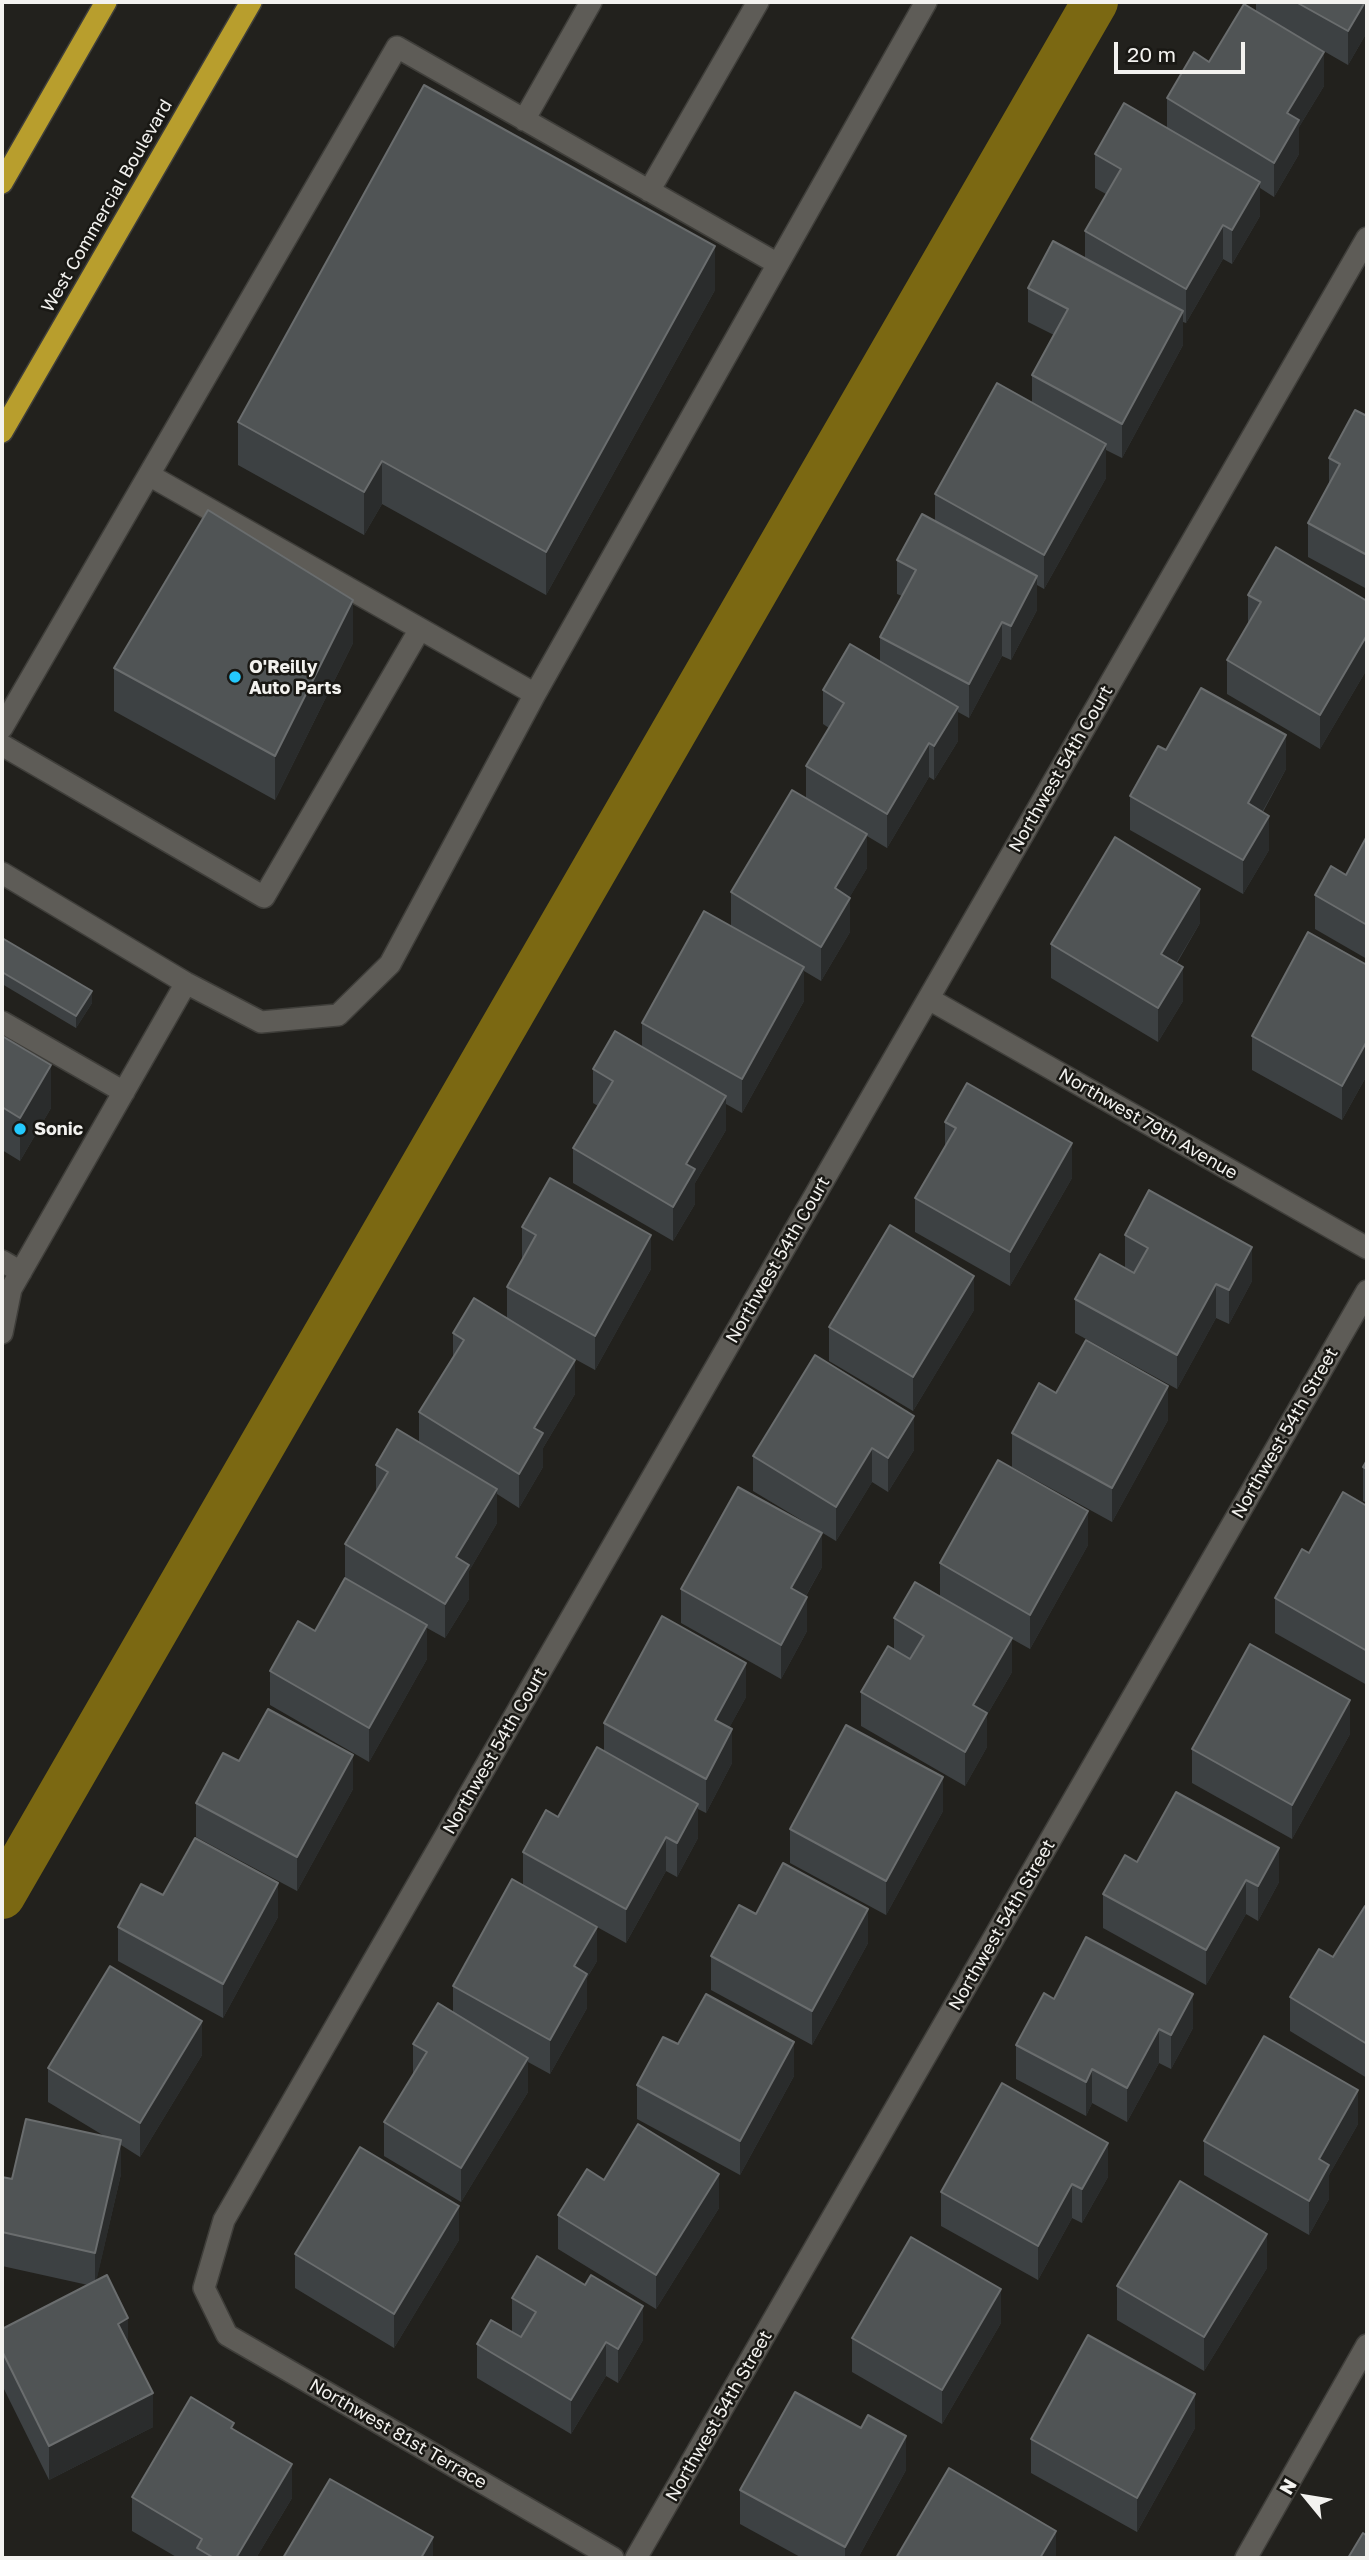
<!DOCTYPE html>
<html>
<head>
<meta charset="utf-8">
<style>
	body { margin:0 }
	#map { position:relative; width:1369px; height:2560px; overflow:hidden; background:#22211d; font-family:"Golos Text",sans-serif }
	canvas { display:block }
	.frame { position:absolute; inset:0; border:4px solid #f3f2ef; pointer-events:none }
	.north { position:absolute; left:1271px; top:2462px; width:70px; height:70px; -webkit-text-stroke:5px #191814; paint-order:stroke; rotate:300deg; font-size:19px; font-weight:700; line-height:28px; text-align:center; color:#f3f2ef }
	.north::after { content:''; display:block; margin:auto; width:24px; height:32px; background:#f3f2ef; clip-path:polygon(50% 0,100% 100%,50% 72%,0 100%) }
	.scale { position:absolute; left:1114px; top:42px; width:131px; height:32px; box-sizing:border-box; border:4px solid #f3f2ef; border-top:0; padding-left:9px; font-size:21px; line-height:24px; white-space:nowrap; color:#f3f2ef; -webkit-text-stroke:5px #191814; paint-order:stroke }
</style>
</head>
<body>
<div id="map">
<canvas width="1369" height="2560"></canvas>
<div class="frame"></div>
<div class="north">N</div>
<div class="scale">20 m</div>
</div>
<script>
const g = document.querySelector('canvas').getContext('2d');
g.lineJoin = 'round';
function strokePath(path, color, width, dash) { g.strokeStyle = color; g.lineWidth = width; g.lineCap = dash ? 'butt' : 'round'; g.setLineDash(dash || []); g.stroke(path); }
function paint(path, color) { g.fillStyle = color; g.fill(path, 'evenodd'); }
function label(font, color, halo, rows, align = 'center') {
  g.font = font + ' "Golos Text",sans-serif'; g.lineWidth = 5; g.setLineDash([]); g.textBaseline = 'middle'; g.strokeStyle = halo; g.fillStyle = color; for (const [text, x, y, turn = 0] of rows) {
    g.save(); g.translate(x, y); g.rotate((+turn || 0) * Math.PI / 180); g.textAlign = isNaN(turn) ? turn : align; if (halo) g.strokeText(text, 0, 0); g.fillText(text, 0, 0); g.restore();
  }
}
const canal = new Path2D(`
	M2 1896 1095 2`);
const lane = new Path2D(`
	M524 120 591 2
	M649 191 758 2
	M149 475 535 694
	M2 728 397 47 778 264
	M2 745 264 897 420 629
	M2 873 186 983 261 1022 338 1015 390 964 535 694 926 2
	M2 1022 124 1092
	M2 1261 21 1272
	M2 1333 11 1289 186 983`);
const street = new Path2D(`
	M929 999 1367 1248
	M613 2558 227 2335 204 2288 224 2220 1367 238
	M636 2558 1367 1291
	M1246 2558 1367 2345`);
const highway = new Path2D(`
	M2 183 106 2
	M2 432 251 2`);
const wall = new Path2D(`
	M1256 2H1367V32L1348 65 1308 42 1324 86 1299 127V154L1274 197 1260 188V216L1232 264 1223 259 1186 323 1183 322V345L1122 458 1106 450V478L1044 589 1037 585V610L1011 660 1002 656 969 718 958 712V741L934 780 929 777 887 848 867 836V868L849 898 850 932 821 981 804 971V1001L742 1113 726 1104V1130L695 1183V1204L673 1241 573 1183V1148L598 1106 593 1103V1069L642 1047V1023L731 926V892L806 798V766L829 728 823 724V690L880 662V637L902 596 897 594V560L935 521V494L1032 402V375L1054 335 1028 322V288L1085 259V231L1106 194 1095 188V154L1167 128V98L1209 62 1256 11Z
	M715 290 546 595 382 504 364 535 238 465V422Z
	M1367 416V589L1308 557V523L1329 484V458Z
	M1248 595 1367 601V669L1320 749 1227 694V660L1248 625Z
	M353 643 275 800 114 711V668Z
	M1166 750 1286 769 1263 812 1269 850 1243 894 1130 830V796Z
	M1367 836V959L1315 929V895L1346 875Z
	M1200 923 1177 963 1183 1001 1158 1042 1051 978V944Z
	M2 938 92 1003 76 1028 2 984Z
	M1367 965V1075L1342 1120 1252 1070V1036Z
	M2 1036 51 1108 20 1161 2 1150Z
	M945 1122 1072 1178 1010 1286 915 1232V1198L945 1146Z
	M522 1227 651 1269 595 1370 564 1353 575 1394 543 1448V1467L519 1508 497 1494V1523L469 1571V1599L445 1638 427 1628V1659L369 1762 270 1705V1671L315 1631 345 1579V1544L376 1492V1465L419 1442V1412L453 1357V1333L507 1318V1287L522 1260Z
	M1125 1235 1252 1281 1229 1324 1216 1318 1177 1389 1075 1333V1299L1125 1268Z
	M974 1310 913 1411 829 1361V1327Z
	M815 1355 914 1450 888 1492 872 1482 836 1541 753 1491V1456Z
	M1168 1420 1112 1522 1012 1467V1433Z
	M1367 1460V1503L1363 1501V1467Z
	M1367 1506V1685L1275 1633V1598L1309 1553Z
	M1088 1545 1030 1649 1012 1639V1672L987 1715V1747L965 1786 861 1726V1692L894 1649V1618L940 1596V1563Z
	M822 1567 806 1596 807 1631 781 1679 681 1623V1589Z
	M746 1697 729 1728 732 1763 706 1813 698 1809V1838L677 1877 666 1871 626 1943 597 1927V1961L587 1978V2008L550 2074 528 2062V2092L461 2202 384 2156V2122L413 2075V2044L453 2012V1986L523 1885V1852L558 1817 604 1751V1723Z
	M1350 1734 1292 1839 1192 1783V1749Z
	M239 1761 353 1789 297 1891 196 1837V1803Z
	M943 1811 886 1915 790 1863V1829Z
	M1137 1862 1279 1882 1258 1921 1246 1914 1206 1985 1103 1928V1894Z
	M163 1895 278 1917 223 2018 118 1961V1927Z
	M1367 1908V2078L1290 2031V1997L1333 1957Z
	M756 1914 868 1943 812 2045 711 1990V1956Z
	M1054 1999 1193 2028 1171 2069 1159 2063 1127 2122 1092 2103 1086 2116 1016 2079V2045Z
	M678 2044 794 2076 740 2175 637 2119V2085Z
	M202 2055 140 2157 121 2145V2174L96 2281 128 2344 153 2427 49 2480 2 2385V2329L88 2285 2 2266V2177L12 2179 106 2137 48 2102V2068Z
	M1358 2124 1329 2175V2199L1309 2235 1204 2175V2141Z
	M1108 2177 1082 2223 1072 2218 1038 2280 941 2226V2192Z
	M604 2180 719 2208 656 2309 558 2249V2215Z
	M459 2240 394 2348 295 2288V2254Z
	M1267 2268 1204 2371 1117 2320V2286Z
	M585 2285 643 2340 618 2383 606 2376 571 2434 477 2378V2344L512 2332V2298Z
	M1001 2323 942 2424 852 2372V2338Z
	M1195 2428 1137 2532 1031 2473V2439Z
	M906 2470 858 2558H802L740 2524V2490Z
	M132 2497 292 2498 256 2558H178L132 2531Z`);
const shadedWall = new Path2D(`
	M1365 2H1367V32L1348 65V31Z
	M1324 52V86L1299 127V154L1274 197V163L1287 113Z
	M1260 182V216L1232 264V230Z
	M1223 225V259L1186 323V289Z
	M715 246V290L546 595V552Z
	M1183 311V345L1122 458V424Z
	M1106 444V478L1044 589V555Z
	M382 461V504L364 535V492Z
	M1037 576V610L1011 660V626Z
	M353 600V643L275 800V756Z
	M1002 622V656L969 718V684Z
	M1367 635V669L1320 749V715Z
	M958 707V741L934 780V746Z
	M1286 735V769L1248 837V803Z
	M929 743V777L887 848V814Z
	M1269 816V850L1243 894V860Z
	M867 834V868L835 922V888Z
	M1200 889V923L1161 988V954Z
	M850 898V932L821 981V947Z
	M804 967V1001L742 1113V1079Z
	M1183 967V1001L1158 1042V1008Z
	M92 991V1003L76 1028V1016Z
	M1367 1041V1075L1342 1120V1086Z
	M51 1065V1108L20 1161V1118Z
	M726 1096V1130L695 1183V1204L673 1241V1207L686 1164Z
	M1072 1143V1178L1010 1286V1252Z
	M651 1235V1269L595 1370V1336Z
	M1252 1247V1281L1229 1324V1290Z
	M974 1276V1310L913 1411V1377Z
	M1216 1284V1318L1177 1389V1355Z
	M575 1360V1394L543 1448V1467L519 1508V1474L534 1428Z
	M1168 1386V1420L1112 1522V1488Z
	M914 1416V1450L888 1492V1458Z
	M872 1448V1482L836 1541V1507Z
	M497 1489V1523L469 1571V1599L445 1638V1604L456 1557Z
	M1088 1511V1545L1030 1649V1615Z
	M822 1533V1567L791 1622V1588Z
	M807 1597V1631L781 1679V1645Z
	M427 1625V1659L369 1762V1728Z
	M1012 1638V1672L987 1715V1747L965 1786V1752L973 1705Z
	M746 1663V1697L715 1754V1720Z
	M1350 1700V1734L1292 1839V1805Z
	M732 1729V1763L706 1813V1779Z
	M353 1755V1789L297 1891V1857Z
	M943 1777V1811L886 1915V1881Z
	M698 1804V1838L677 1877V1843Z
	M666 1837V1871L626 1943V1909Z
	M1279 1848V1882L1258 1921V1886Z
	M1246 1880V1914L1206 1985V1950Z
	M278 1883V1917L223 2018V1984Z
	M868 1909V1943L812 2045V2011Z
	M597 1927V1961L587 1978V2008L550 2074V2040L574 1966Z
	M1193 1994V2028L1171 2069V2035Z
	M202 2021V2055L140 2157V2123Z
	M1159 2029V2063L1127 2122V2088Z
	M794 2042V2076L740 2175V2141Z
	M528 2058V2092L461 2202V2168Z
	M1092 2069V2103L1086 2116V2082Z
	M1358 2090V2124L1329 2175V2199L1309 2235V2201L1319 2159Z
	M121 2140V2174L95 2287V2253Z
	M1108 2143V2177L1082 2223V2189Z
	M719 2174V2208L656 2309V2275Z
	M1072 2184V2218L1038 2280V2246Z
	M459 2206V2240L394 2348V2314Z
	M1267 2234V2268L1204 2371V2337Z
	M1001 2289V2323L942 2424V2390Z
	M643 2306V2340L618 2383V2349Z
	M128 2318V2352L118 2324Z
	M606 2342V2376L571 2434V2400Z
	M153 2393V2427L49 2480V2446Z
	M1195 2394V2428L1137 2532V2498Z
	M906 2436V2470L858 2558H845V2547Z
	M292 2464V2498L256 2558H236Z
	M1056 2531V2558H1040Z
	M433 2537V2558H421Z`);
const building = new Path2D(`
	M1296 2H1365L1348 31Z
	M1244 4 1324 52 1287 113 1299 120 1274 163 1167 98 1194 52 1209 62Z
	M424 85 715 246 546 552 382 461 364 492 238 422Z
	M1124 103 1260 182 1232 230 1223 225 1186 289 1085 231 1121 169 1095 154Z
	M1053 241 1183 311 1122 424 1032 375 1068 309 1028 288Z
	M997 383 1106 444 1044 555 935 494Z
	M1355 410 1367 416V555L1308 523 1340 464 1329 458Z
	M208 510 353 600 275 756 114 668Z
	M922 514 1037 576 1011 626 1002 622 969 684 880 637 916 570 897 560Z
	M1276 547 1367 601V635L1320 715 1227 660 1261 602 1248 595Z
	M850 644 958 707 934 746 929 743 887 814 806 766 844 703 823 690Z
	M1201 688 1286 735 1248 803 1269 816 1243 860 1130 796 1158 746 1166 750Z
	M792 790 867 834 835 888 850 898 821 947 731 892Z
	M1367 836V925L1315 895 1331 866 1346 875Z
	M1115 837 1200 889 1161 954 1183 967 1158 1008 1051 944Z
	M704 911 804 967 742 1079 642 1023Z
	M1308 932 1367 965V1041L1342 1086 1252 1036Z
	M2 938 92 991 76 1016 2 972Z
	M615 1031 726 1096 686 1164 695 1169 673 1207 573 1148 613 1081 593 1069Z
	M2 1036 51 1065 20 1118 2 1107Z
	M967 1083 1072 1143 1010 1252 915 1198 956 1128 945 1122Z
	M550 1178 651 1235 595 1336 507 1287 536 1235 522 1227Z
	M1149 1190 1252 1247 1229 1290 1216 1284 1177 1355 1075 1299 1100 1254 1134 1273 1148 1248 1125 1235Z
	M890 1225 974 1276 913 1377 829 1327Z
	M474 1298 575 1360 534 1428 543 1433 519 1474 419 1412 464 1340 453 1333Z
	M1086 1340 1168 1386 1112 1488 1012 1433 1039 1383 1056 1393Z
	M815 1355 914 1416 888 1458 872 1448 836 1507 753 1456Z
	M397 1429 497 1489 456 1557 469 1565 445 1604 345 1544 388 1472 376 1465Z
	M998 1460 1088 1511 1030 1615 940 1563Z
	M1367 1460V1469L1363 1467Z
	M738 1487 822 1533 791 1588 807 1597 781 1645 681 1589Z
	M1343 1492 1367 1506V1651L1275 1598 1302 1549 1309 1553Z
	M345 1578 427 1625 369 1728 270 1671 298 1621 315 1631Z
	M915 1582 1012 1638 973 1705 987 1713 965 1752 861 1692 888 1646 910 1659 924 1636 894 1618Z
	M662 1616 746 1663 715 1720 732 1729 706 1779 604 1723Z
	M1250 1644 1350 1700 1292 1805 1192 1749Z
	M268 1709 353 1755 297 1857 196 1803 223 1753 239 1761Z
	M846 1725 943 1777 886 1881 790 1829Z
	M597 1747 698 1804 677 1843 666 1837 626 1909 523 1852 546 1810 558 1817Z
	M1176 1792 1279 1848 1258 1886 1246 1880 1206 1950 1103 1894 1125 1855 1137 1862Z
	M195 1838 278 1883 223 1984 118 1927 141 1884 163 1895Z
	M783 1863 868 1909 812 2011 711 1956 739 1905 756 1914Z
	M512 1879 597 1927 574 1966 587 1974 550 2040 453 1986Z
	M1365 1906 1367 1908V2044L1290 1997 1319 1949 1333 1957Z
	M1086 1937 1193 1994 1171 2035 1159 2029 1127 2088 1092 2069 1086 2082 1016 2045 1044 1993 1054 1999Z
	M110 1966 202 2021 140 2123 48 2068Z
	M706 1994 794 2042 740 2141 637 2085 663 2037 678 2044Z
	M438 2003 528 2058 461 2168 384 2122 427 2052 413 2044Z
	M1264 2036 1358 2090 1319 2159 1329 2165 1309 2201 1204 2141Z
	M1002 2083 1108 2143 1082 2189 1072 2184 1038 2246 941 2192Z
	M26 2119 121 2140 95 2253 2 2232V2177L12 2179Z
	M638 2124 719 2174 656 2275 558 2215 587 2169 604 2180Z
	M360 2147 459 2206 394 2314 295 2254Z
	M1180 2181 1267 2234 1204 2337 1117 2286Z
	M911 2237 1001 2289 942 2390 852 2338Z
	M537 2256 585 2285 591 2275 643 2306 618 2349 606 2342 571 2400 477 2344 491 2320 521 2337 536 2312 512 2298Z
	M107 2275 128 2318 118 2324 153 2393 49 2446 2 2351V2329Z
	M1088 2335 1195 2394 1137 2498 1031 2439Z
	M795 2392 861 2428 868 2415 906 2436 845 2547 740 2490Z
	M191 2397 234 2423 231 2428 292 2464 236 2558H214L197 2548 202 2539 132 2497Z
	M949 2468 1056 2531 1040 2558H896Z
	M330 2479 433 2537 421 2558H283Z
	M1363 2533 1367 2536V2558H1348Z`);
const markers = [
	[235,677,7,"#24c9fe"],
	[20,1129,7,"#24c9fe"]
];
const streetNames = [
	["West Commercial Boulevard",107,206,-60],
	["Northwest 54th Court",1061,769,-60],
	["Northwest 79th Avenue",1148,1124,30],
	["Northwest 54th Court",778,1260,-60],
	["Northwest 54th Street",1285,1433,-60],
	["Northwest 54th Court",495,1751,-60],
	["Northwest 54th Street",1002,1925,-60],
	["Northwest 54th Street",719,2416,-60],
	["Northwest 81st Terrace",398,2434,30]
];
const poiNames = [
	["O'Reilly",249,667],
	["Auto Parts",249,688],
	["Sonic",34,1129]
];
strokePath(canal, '#7b6812', 46);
strokePath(lane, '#3f3e3a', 24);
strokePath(street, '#3f3e3a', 24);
strokePath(highway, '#3f3e3a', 24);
strokePath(lane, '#5e5c57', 21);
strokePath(street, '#5e5c57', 21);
strokePath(highway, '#b89e2d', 21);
paint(wall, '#3d4143');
paint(shadedWall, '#2a2c2c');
paint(building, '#505455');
strokePath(building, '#6a6d6e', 2);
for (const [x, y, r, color] of markers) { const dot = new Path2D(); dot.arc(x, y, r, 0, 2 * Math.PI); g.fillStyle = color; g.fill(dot); strokePath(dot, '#191814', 2.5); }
label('18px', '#f3f2ef', '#191814', streetNames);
label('bold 18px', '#f3f2ef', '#191814', poiNames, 'left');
</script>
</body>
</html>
